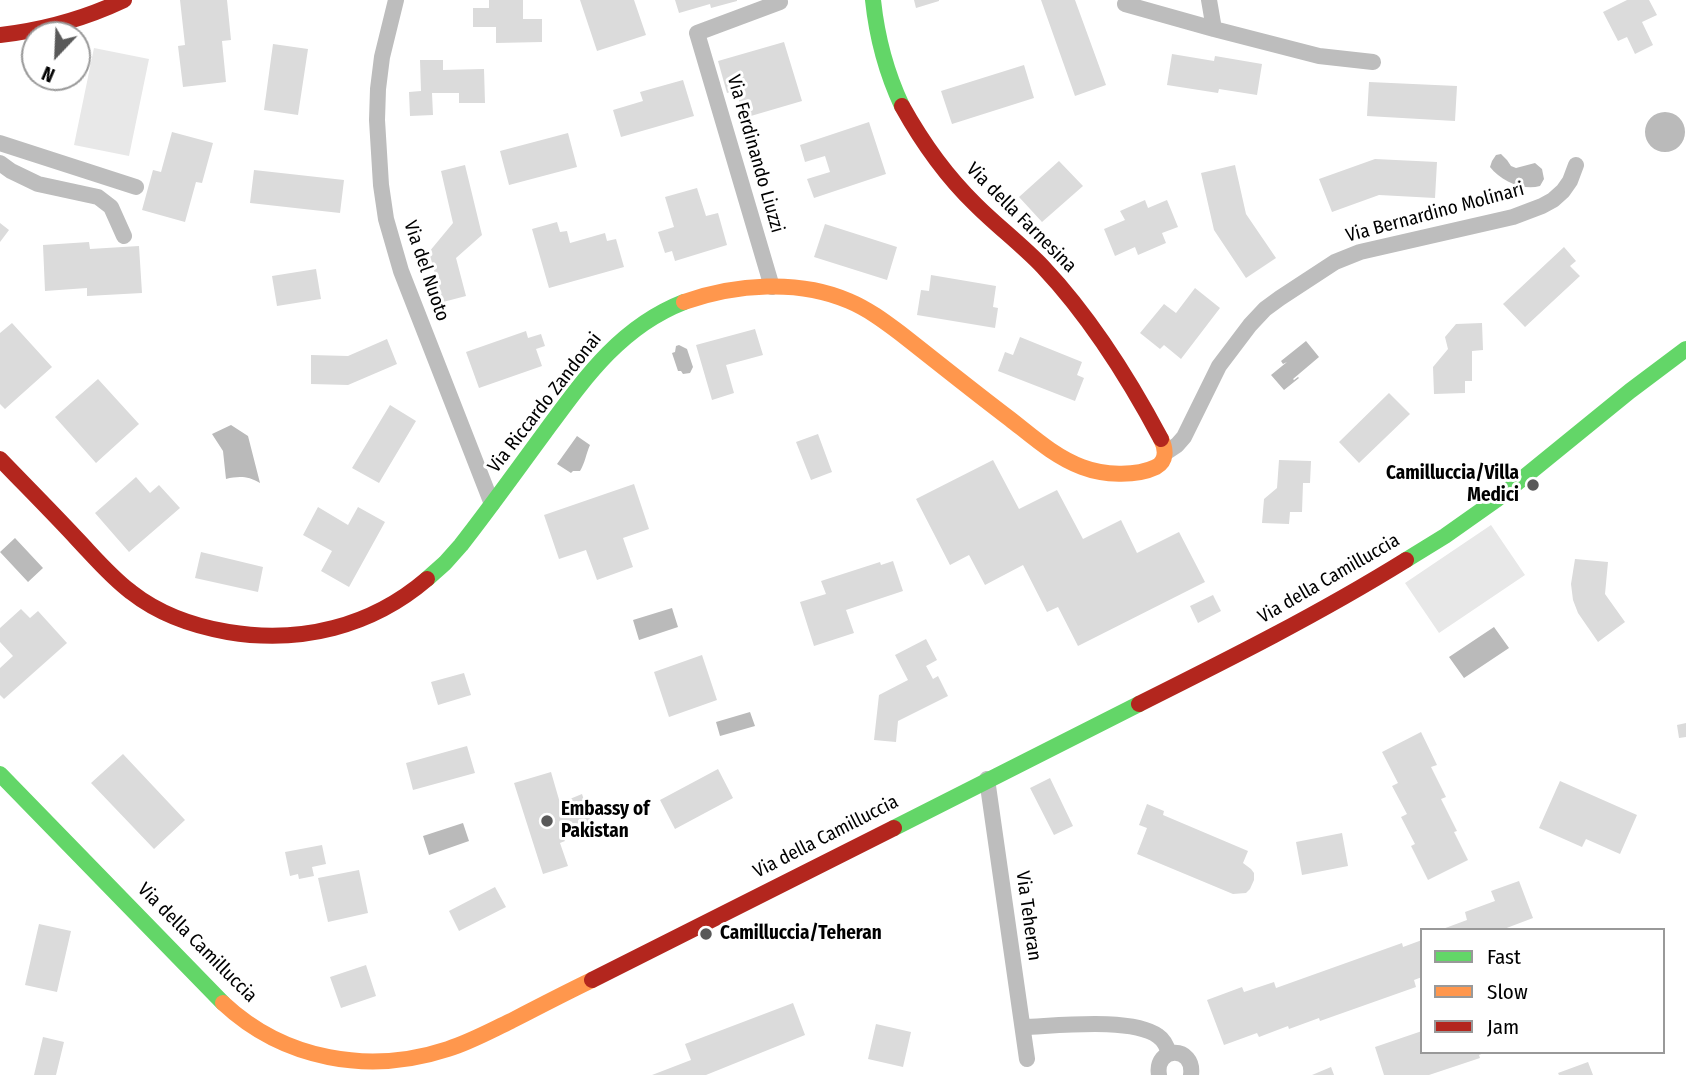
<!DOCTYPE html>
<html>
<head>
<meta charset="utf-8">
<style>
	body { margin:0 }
	#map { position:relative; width:1686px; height:1075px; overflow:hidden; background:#fff; font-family:"Fira Sans Condensed",sans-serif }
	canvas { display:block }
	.legend { position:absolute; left:1420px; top:928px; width:245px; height:126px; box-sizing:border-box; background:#fff; border:2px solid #999; margin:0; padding:9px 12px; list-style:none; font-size:21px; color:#000 }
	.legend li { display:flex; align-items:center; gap:14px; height:35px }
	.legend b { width:35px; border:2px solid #999 }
	.north { position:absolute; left:21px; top:21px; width:70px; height:70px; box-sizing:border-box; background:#fff; border:2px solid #999; border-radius:50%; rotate:203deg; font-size:19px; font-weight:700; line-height:28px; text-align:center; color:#000 }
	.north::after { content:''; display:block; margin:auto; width:24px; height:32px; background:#595959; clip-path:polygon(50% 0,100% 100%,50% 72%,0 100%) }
</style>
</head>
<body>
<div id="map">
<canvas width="1686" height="1075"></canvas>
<ul class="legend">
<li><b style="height:9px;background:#63d668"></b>Fast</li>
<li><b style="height:9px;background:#ff974d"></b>Slow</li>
<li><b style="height:9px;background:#b3261e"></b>Jam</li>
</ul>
<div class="north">N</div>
</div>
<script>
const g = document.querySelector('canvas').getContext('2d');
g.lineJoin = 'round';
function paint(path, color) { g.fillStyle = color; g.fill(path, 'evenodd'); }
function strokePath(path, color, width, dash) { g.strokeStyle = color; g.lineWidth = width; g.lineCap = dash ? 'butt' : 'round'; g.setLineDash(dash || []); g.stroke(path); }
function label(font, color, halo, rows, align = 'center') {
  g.font = font + ' "Fira Sans Condensed",sans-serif'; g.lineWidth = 6; g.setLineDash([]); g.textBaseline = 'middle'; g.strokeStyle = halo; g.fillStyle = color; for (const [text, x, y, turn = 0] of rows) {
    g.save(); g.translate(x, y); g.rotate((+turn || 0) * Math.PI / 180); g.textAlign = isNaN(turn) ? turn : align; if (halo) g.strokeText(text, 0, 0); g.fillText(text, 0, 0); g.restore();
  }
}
const green = new Path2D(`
	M94 48 149 59 129 156 74 145Z
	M1491 525 1525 575 1439 633 1405 583Z`);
const water = new Path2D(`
	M1645 132a20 20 0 1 1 40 0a20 20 0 1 1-40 0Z
	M1501 154 1507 160 1511 166 1516 168 1535 163 1542 169 1544 179 1540 186C1523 191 1501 181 1490 167L1492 161 1496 155Z
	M1306 341 1319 357 1293 379 1294 380 1298 377 1299 378 1284 390 1271 375 1287 362 1283 364 1281 361Z
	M679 345 687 349 693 367 690 373 683 374 681 371H678L672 353 675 352 676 346Z
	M231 425 248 436 260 483C248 476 239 476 226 479L223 451 212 434Z
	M577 436 590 445C586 454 585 463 580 471H573L571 473 557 464Z
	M15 538 43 568 28 582 0 552Z
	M672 608 678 627 639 640 633 620Z
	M1494 627 1509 648 1464 678 1449 657Z
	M750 712 755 726 720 736 716 722Z
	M463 823 469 841 429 855 423 836Z`);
const building = new Path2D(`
	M180 0H227L231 40 222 41 226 82 183 87 178 46 185 45Z
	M489 0H523V19H542V42L496 43V27H473V8H489Z
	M580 0H634L646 35 597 51Z
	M675 0H737V1L711 8 710 4 679 13Z
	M914 0H939V1L916 8Z
	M1041 0H1075L1106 85 1075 96Z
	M1627 0H1649L1657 15 1642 22 1653 45 1635 54 1627 37 1618 41 1603 12Z
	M784 42 802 101 744 118 736 90 727 93 718 61Z
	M273 44 308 49 298 115 264 110Z
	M1172 54 1214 61 1215 56 1262 64 1257 95 1219 89 1218 93 1167 85Z
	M420 60H443V70L484 69 485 103H459V93H432L433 115 410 116 409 92 421 91Z
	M1024 65 1034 98 952 124 941 91Z
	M683 80 694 116 621 137 613 110 643 101 640 92Z
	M1369 82 1457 86 1455 121 1367 116Z
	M869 122 886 174 814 198 807 179 830 172 825 156 805 162 800 145Z
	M172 132 213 143 202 183 196 182 185 222 142 210 153 170 161 172Z
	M568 133 577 167 509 185 500 151Z
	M1375 159 1437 162 1435 198 1379 195 1332 212 1319 179Z
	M1059 161 1083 186 1042 222 1019 197Z
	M465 165 482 235 456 258 466 296 443 302 429 252 453 223 441 171Z
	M1235 165 1246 214 1276 258 1246 278 1214 230 1201 173Z
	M254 170 344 180 340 213 250 203Z
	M697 188 706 216 718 213 727 245 675 261 672 251 665 253 658 232 674 227 665 197Z
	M1145 200 1148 208 1167 200 1178 227 1162 233 1166 243 1138 255 1135 247 1115 256 1104 229 1125 220 1120 211Z
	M557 222 560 232 567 231 570 243 605 233 607 241 616 239 624 267 549 288 532 229Z
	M0 223 9 230 0 242Z
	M825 224 897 247 887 280 814 257Z
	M89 242 90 249 139 246 142 293 87 296V288L45 291 43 245Z
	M1564 247 1576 261 1570 266 1580 276 1525 327 1503 304Z
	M316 269 321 299 277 306 272 276Z
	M931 275 996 286 993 307 998 308 995 328 917 315 921 290 929 291Z
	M1195 288 1220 308 1181 359 1164 345 1160 349 1140 333 1164 304 1176 313Z
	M12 323 52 367 5 409 0 404V333Z
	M1482 323 1483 350 1472 351V381H1465V393L1434 394 1433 367 1448 349 1445 337 1456 324Z
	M755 329 763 355 726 365 734 393 712 400 696 345Z
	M526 331 528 338 541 334 545 346 536 349 542 366 479 388 466 352Z
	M1020 337 1082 362 1077 375 1084 378 1075 401 998 371 1005 352 1013 355Z
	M387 339 397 364 348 385 311 384V355L348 356Z
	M98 379 139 424 96 463 55 417Z
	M1389 393 1410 414 1359 463 1339 442Z
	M390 405 416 421 379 483 352 468Z
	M818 434 832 472 811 480 796 442Z
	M993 460 1019 509 1057 490 1083 539 1121 520 1137 553 1179 532 1205 582 1078 646 1058 607 1047 612 1023 565 985 585 969 555 950 565 916 499Z
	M1279 460 1311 461 1310 483H1303L1302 512H1290L1289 524 1262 523 1264 499 1277 488Z
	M136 477 150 493 159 485 180 508 129 552 95 513Z
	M634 484 649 529 623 538 633 567 597 580 586 550 559 559 544 515Z
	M318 507 348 525 358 507 385 522 349 587 321 571 332 551 303 535Z
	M201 552 263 567 258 592 195 578Z
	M1575 559 1608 562 1605 594 1625 622 1598 642 1578 613 1573 600 1571 584Z
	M893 561 903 591 846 610 854 633 814 646 800 602 826 594 821 581 880 562 881 565Z
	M1213 595 1221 611 1198 623 1190 606Z
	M21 609 30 618 38 611 67 643 4 699 0 695V668L13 656 0 642V628Z
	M926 639 937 660 926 666 933 679 938 676 948 696 898 721 896 742 874 740 879 695 908 680 895 655Z
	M702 655 717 700 669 717 654 672Z
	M464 673 471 695 438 705 431 682Z
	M1686 723V737L1679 738 1677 725Z
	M1421 732 1437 765 1431 767 1446 797 1441 799 1457 831 1454 832 1468 860 1428 880 1411 846 1415 844 1401 817 1407 814 1392 786 1398 783 1382 752Z
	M467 746 475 773 413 790 406 763Z
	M123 754 185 820 154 849 91 783Z
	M718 769 733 798 675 829 660 800Z
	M551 772 560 803 582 794 593 827 563 838 565 841 560 843 568 866 543 874 514 783Z
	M1050 778 1073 826 1054 835 1030 788Z
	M1560 781 1637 815 1620 854 1586 839 1582 847 1539 828Z
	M1147 804 1164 811 1163 815 1248 851 1243 863 1251 869 1254 873V880L1250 889 1246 893 1233 894 1137 854 1147 828 1139 825Z
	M1342 833 1348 866 1302 875 1296 842Z
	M322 845 326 864 312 867 314 876 299 879 298 874 290 876 285 852Z
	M359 870 368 913 328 922 318 878Z
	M1519 881 1533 918 1504 929V930H1440L1467 920 1465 912 1495 901 1491 891Z
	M495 887 506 907 459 931 449 911Z
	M39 924 71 931 57 992 25 985Z
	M1422 940V977L1414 980 1416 987 1320 1021 1319 1018 1289 1029 1288 1026 1259 1037 1257 1033 1224 1045 1207 1000 1242 987 1244 992 1274 982 1276 988 1402 943 1403 947Z
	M366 965 376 996 341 1008 330 977Z
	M793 1003 805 1035 706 1075H652L691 1060 685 1044Z
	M876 1024 911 1032 903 1067 868 1059Z
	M1422 1031V1052L1484 1053 1479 1055 1480 1058 1429 1075H1384L1375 1047Z
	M43 1037 64 1042 56 1075H34Z
	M1588 1062 1593 1075H1559L1558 1073Z
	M1331 1067 1334 1075H1312Z`);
const street = new Path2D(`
	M396 0 382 57 378 89 377 120 381 185 386 219 401 271 492 504
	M1209 0 1214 29
	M1125 4 1214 29 1319 56 1373 62
	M0 143 136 187
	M0 163 11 171 38 184 98 197 111 207 124 236
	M772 287 697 33 780 2
	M1165 453 1177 445 1184 437 1219 366 1250 325 1265 309 1280 298 1335 262 1360 252 1513 217 1542 206 1553 200 1563 191 1570 181 1576 165
	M987 779 1027 1059
	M1023 1027C1056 1026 1132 1017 1158 1036 1164 1040 1167 1046 1169 1054
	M1159 1075C1154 1046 1195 1045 1191 1075`);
const fast = new Path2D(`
	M873 0C877 38 886 72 902 106
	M1406 560 1445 536 1496 500 1630 391 1686 349
	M427 579 445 563 461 545C490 508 517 470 545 432 584 379 620 327 684 302
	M0 774 223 1003
	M894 828 1139 704`);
const slow = new Path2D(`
	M684 302C735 284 799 279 849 301 868 309 884 321 900 333 937 362 973 391 1010 419 1033 437 1055 457 1082 467 1103 475 1135 477 1156 467 1167 461 1166 449 1161 439
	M223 1003C284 1060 369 1075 448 1049 470 1042 490 1031 511 1021 538 1007 565 993 592 980`);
const jam = new Path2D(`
	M0 35C44 30 84 19 124 0
	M902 106C922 142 946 176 976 205 997 226 1022 245 1043 267 1091 318 1128 377 1161 439
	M0 459C26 486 52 512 78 540 95 558 111 577 131 592 159 614 193 626 228 632 300 644 371 627 427 579
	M1139 704C1229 659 1319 614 1406 560
	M592 980 894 828`);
const markers = [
	[1533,485,7,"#595959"],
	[547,821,7,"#595959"],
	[706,934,7,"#595959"]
];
const streetNames = [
	["Via Ferdinando Liuzzi",755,154,74],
	["Via Bernardino Molinari",1435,213,-15],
	["Via della Farnesina",1021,218,45],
	["Via del Nuoto",426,271,71],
	["Via Riccardo Zandonai",545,403,-52],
	["Via della Camilluccia",1329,579,-30],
	["Via della Camilluccia",826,837,-27],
	["Via Teheran",1028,916,82],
	["Via della Camilluccia",197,943,45]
];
const poiNames = [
	["Camilluccia/Villa",1519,474,"right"],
	["Medici",1519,496,"right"],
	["Embassy of",561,810],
	["Pakistan",561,832],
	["Camilluccia/Teheran",720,934]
];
paint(green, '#e8e8e8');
paint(water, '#bababa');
paint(building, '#dbdbdb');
strokePath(street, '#bdbdbd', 16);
strokePath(fast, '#63d668', 16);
strokePath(slow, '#ff974d', 16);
strokePath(jam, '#b3261e', 16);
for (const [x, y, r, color] of markers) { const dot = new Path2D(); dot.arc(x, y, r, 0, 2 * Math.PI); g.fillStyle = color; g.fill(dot); strokePath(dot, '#fff', 2.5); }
label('19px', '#000', '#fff', streetNames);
label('bold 19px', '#000', '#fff', poiNames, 'left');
</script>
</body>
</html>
